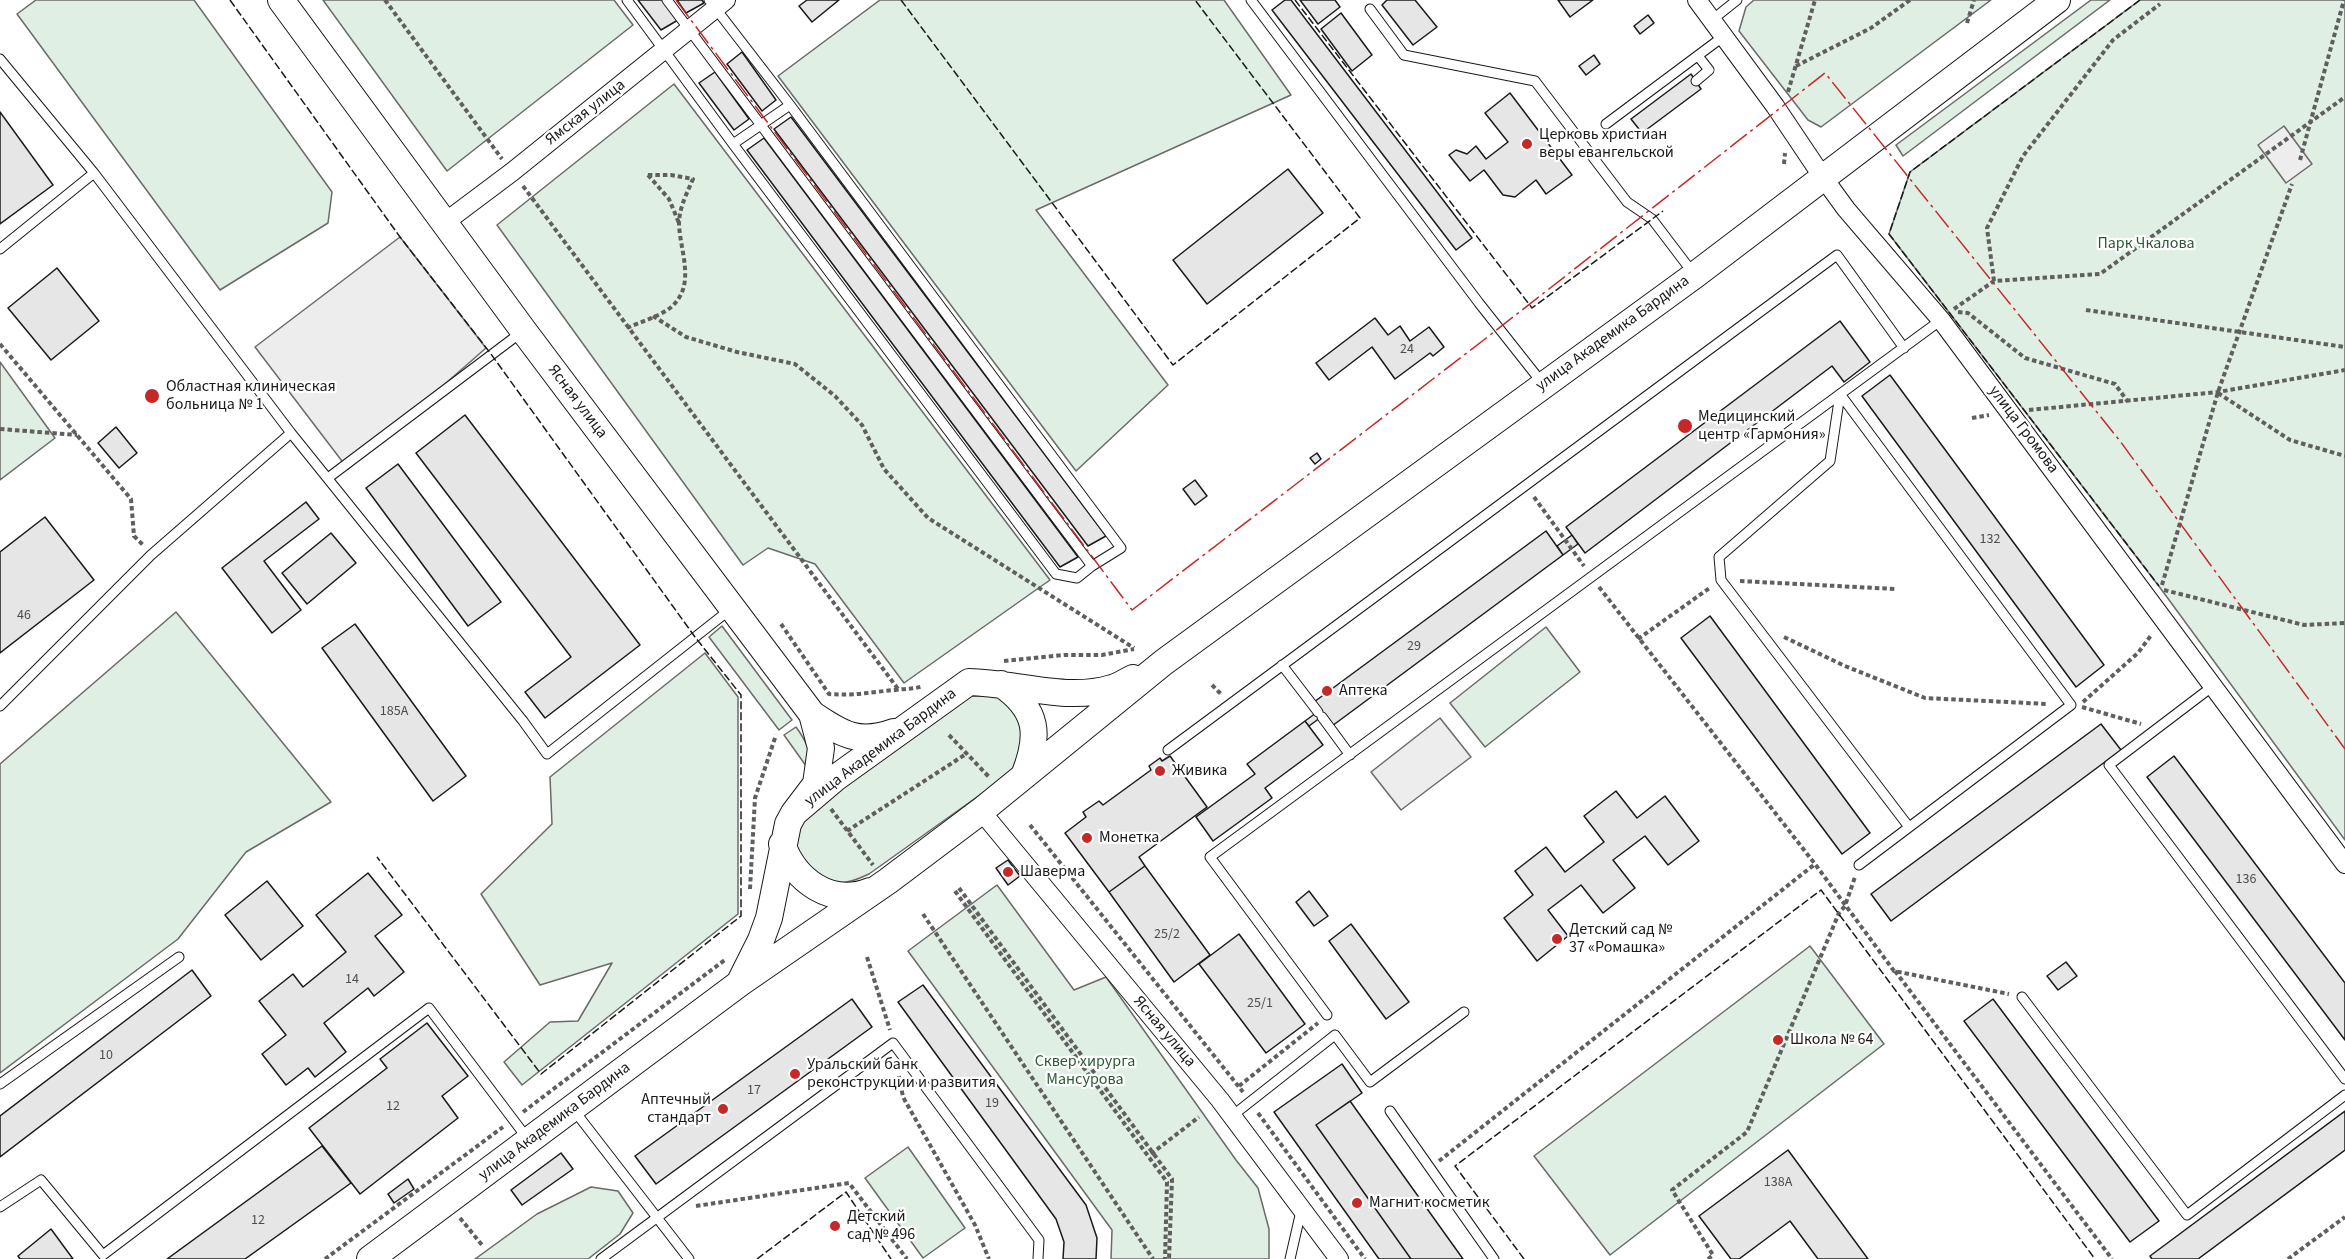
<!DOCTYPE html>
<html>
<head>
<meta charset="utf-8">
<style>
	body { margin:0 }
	canvas { display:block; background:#fff }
</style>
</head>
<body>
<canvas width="2345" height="1259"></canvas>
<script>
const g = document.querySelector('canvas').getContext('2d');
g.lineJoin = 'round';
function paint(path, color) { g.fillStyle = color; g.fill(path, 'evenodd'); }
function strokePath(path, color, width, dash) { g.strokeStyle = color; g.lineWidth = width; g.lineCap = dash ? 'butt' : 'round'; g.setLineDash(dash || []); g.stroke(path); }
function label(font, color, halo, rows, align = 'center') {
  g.font = font + ' "Source Sans 3",sans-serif'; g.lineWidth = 4.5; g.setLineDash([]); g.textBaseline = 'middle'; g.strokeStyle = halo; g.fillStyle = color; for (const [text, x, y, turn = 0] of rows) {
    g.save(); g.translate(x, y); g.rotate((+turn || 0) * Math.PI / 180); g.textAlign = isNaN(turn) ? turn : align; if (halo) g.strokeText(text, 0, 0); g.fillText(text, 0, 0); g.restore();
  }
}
const green = new Path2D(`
	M36 0H194L332 192 328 223 220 290 17 14Z
	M323 0H614L633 25 447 171Z
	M880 0H1224L1291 95 1036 210 1168 385 1076 471 778 76Z
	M1754 0H1991L1821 127 1808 120 1739 31 1746 7Z
	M2091 0H2110L1903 156 1896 145Z
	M2140 0H2345V840L2161 589 1889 234 1910 172Z
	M674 84 1050 580 904 683 815 564 768 548 743 565 497 225Z
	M0 362 55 438 0 480Z
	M176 612 331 802 246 852 178 939 0 1073V764Z
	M722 626 792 720 779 730 709 637Z
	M1546 627 1580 672 1485 747 1450 703Z
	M705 653 738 697V914L522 1085 504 1062 550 1022 578 1021 612 963 540 985 481 894 552 824 550 777Z
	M969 696H998L1020 718 1022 747 1012 772 869 874C844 886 835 885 809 876L794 847 799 828 810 809Z
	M796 727C807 742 811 751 809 770L784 735Z
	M997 885 1074 990 1106 977 1236 1160 1258 1188 1269 1229V1259H1111L1112 1230 908 951Z
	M1810 946 1884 1044 1610 1255 1534 1156Z
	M908 1147 965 1228 923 1258 865 1178Z
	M591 1187 618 1191 633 1213 620 1234 588 1259H475L537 1214Z`);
const parking = new Path2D(`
	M2284 126 2312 164 2286 183 2258 145Z
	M400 237 486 348 348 469 255 347Z
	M1440 718 1471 757 1401 810 1371 772Z`);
const building = new Path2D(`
	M638 0H663L678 20 661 30Z
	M677 0H702L704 3 686 13Z
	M807 0H839L812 22 799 6Z
	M1285 0H1291L1472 238 1456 250 1272 10Z
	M1300 0H1335L1340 7 1318 24Z
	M1387 0H1415L1437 27 1413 45 1382 5Z
	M1558 0H1593L1570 17Z
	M1341 13 1372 55 1352 71 1321 29Z
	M1648 15 1654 23 1640 34 1634 26Z
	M742 52 776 100 762 111 727 64Z
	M1594 55 1600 64 1586 75 1579 66Z
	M715 72 749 119 734 130 699 83Z
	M1691 74 1701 89 1642 133 1631 119Z
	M1510 93 1572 175 1546 194 1536 180 1515 197 1503 195 1484 170 1470 181 1449 155 1456 150 1467 154 1476 146 1486 159 1508 142 1485 113Z
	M0 112 53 185 0 224Z
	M791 117 1106 536 1088 546 774 129Z
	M764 138 1078 557 1060 567 747 150Z
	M1288 169 1323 213 1207 304 1173 260Z
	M57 268 99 321 51 360 8 308Z
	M1375 318 1388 335 1400 326 1410 341 1429 327 1444 347 1433 356 1430 353 1395 379 1372 347 1329 380 1316 363Z
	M1840 321 1870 362 1844 382 1832 366 1585 553 1566 527Z
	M1890 375 2104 665 2076 687 1862 396Z
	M465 415 640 645 545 718 525 692 571 657 416 453Z
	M116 427 137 453 119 468 98 443Z
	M1317 453 1321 459 1315 464 1310 458Z
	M398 464 501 602 468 626 366 488Z
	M1195 480 1207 496 1195 505 1183 489Z
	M306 502 319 519 264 561 301 610 272 633 222 568Z
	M45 517 94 580 0 653V552Z
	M1546 531 1563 555 1332 726 1314 702Z
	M331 533 356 563 307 604 282 573Z
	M1572 535 1578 544 1563 555 1557 546Z
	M1710 616 1870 833 1842 854 1681 638Z
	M355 624 466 776 433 801 322 648Z
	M1320 710 1324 715 1309 726 1305 721Z
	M1305 721 1323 745 1265 788 1272 798 1213 841 1196 817 1255 774 1247 764Z
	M2101 724 2121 750 1891 921 1871 894Z
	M1170 756 1207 807 1139 857 1145 866 1109 892 1065 833 1086 817 1083 812 1099 801 1103 805 1151 770 1149 766 1160 758 1162 761Z
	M2174 756 2345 983V1040L2147 777Z
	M1616 791 1637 818 1665 796 1699 841 1668 865 1645 836 1613 860 1635 888 1603 913 1581 885 1548 910 1568 936 1537 961 1504 918 1533 895 1515 871 1546 847 1565 872 1604 842 1584 816Z
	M1008 860 1020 876 1008 885 996 868Z
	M1145 866 1210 955 1174 982 1109 892Z
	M368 873 402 915 375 936 404 972 374 996 368 988 324 1023 346 1052 315 1077 308 1068 286 1085 262 1054 286 1035 259 1001 293 974 303 987 346 952 316 915Z
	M267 881 303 926 261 960 225 915Z
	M1309 891 1328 916 1314 926 1296 902Z
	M1351 924 1409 1002 1386 1019 1329 941Z
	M1239 934 1305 1024 1266 1053 1199 964Z
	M2066 962 2077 976 2058 990 2047 976Z
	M192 970 211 996 0 1157V1116Z
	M923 985 1086 1205 1097 1238 1096 1259H1063L1064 1242 1056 1219 898 1002Z
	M852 999 872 1027 656 1184 635 1156Z
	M1993 999 2159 1221 2130 1242 1964 1021Z
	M427 1023 468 1076 442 1096 458 1118 360 1194 309 1128 387 1068 380 1059Z
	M1342 1064 1362 1093 1316 1125 1411 1259H1379L1274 1112Z
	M1350 1101 1463 1259H1411L1316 1125Z
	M2345 1111V1150L2198 1259H2152L2150 1256Z
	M322 1146 351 1183 245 1259H167Z
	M1788 1150 1868 1259H1818L1790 1221 1739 1259H1731L1699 1216Z
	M561 1153 573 1169 522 1205 511 1190Z
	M408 1179 414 1189 394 1203 388 1194Z
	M51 1229 73 1259H20L18 1256Z`);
const path = new Path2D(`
	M385 0 502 159
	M1967 23 1974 0
	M1796 66 1871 28 1910 0
	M1788 92 1815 0
	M2300 160 2344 0
	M1784 164 1785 153
	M648 175 669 199 679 223
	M523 186 898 689
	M1994 281 1987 228 2023 156 2113 40 2160 4
	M1954 309 1994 281 2100 274 2345 97
	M2086 310 2345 347
	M1958 312 1968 313 2025 358 2115 384 2128 402
	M653 316 686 337 737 352 795 364 835 396 862 425 884 469 928 518 1134 648
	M627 328C640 322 658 317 670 308 697 286 680 252 679 224 679 208 687 193 693 179L671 175H647
	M0 344 131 499 134 536 143 545
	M2218 393 2290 440 2345 456
	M2029 410 2218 392 2345 370
	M1972 418 1989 415
	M0 429 77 435
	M1534 497 1584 566
	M1740 581 1895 589
	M2162 585 2218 392 2292 184
	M1599 587 1815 864 1894 971 2009 994
	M2164 590 2304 625 2345 623
	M781 624 829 694C856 696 870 692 895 690 907 688 911 690 923 686
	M1784 637 1845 666 1925 698 2048 704
	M1638 639 1711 587
	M1004 661 1064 655H1102L1134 649
	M1212 685 1222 695
	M2083 702 2138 653 2152 634
	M2082 707 2141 724
	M949 735 990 778
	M831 809 873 865
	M1030 825 1243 1092
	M847 831 966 754
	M959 888 1172 1179 1169 1259
	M750 889 755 798 776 735
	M955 891 1167 1182 1165 1259
	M923 914 1153 1259
	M867 957 890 1030
	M1895 971 2112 1259
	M899 1076 903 1097 975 1225 989 1259
	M1239 1086 1318 1023
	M523 1112 726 959
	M1258 1113 1365 1259
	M1151 1154 1199 1117
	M1439 1161 1815 864
	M696 1206 849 1183 907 1259
	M460 1218 482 1245
	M325 1259 503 1127
	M1708 1259 1713 1255 1672 1190 1747 1132 1839 913 1845 906 1855 877
	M2288 1259 2345 1217`);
const lane = new Path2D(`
	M627 0 733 144 1056 574 1077 578 1092 566 1121 548 790 105 709 0
	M667 0 1092 566
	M1251 0 1479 303 1543 384
	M1370 9 1404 55 1535 81 1627 202 1652 219 1693 273
	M1712 20 1737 0
	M0 59 94 173 291 433 523 721 547 754 732 608
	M1696 81 1709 70 1698 56
	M1606 124 1724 36
	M733 144 790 105
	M0 249 94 173
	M1840 394 2071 705 1859 865
	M1840 394 1830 461 1719 557 1721 580 1909 827
	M328 478 523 331
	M1282 665 1318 712
	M2213 686 2109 765 2345 1079
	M0 706 151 555 291 433
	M1322 717 1350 755
	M1168 750 1837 255 1904 348
	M2022 997 2187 1215 2345 1095
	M1327 1015 1210 857 1941 320
	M0 1084 179 957
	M573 1109 689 1259
	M1390 1111 1494 1259
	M1232 1116 1335 1035 1370 1082 1464 1012
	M0 1207 41 1180 103 1255 429 1008 527 1138
	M601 1259 893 1043 1039 1240 1038 1259
	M1290 1259 1301 1211`);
const street = new Path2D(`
	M1697 0 1775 106 1822 176 1846 209 1941 320 2345 864
	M444 223 512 172 726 0
	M981 811 1220 1100 1339 1259`);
const secondary = new Path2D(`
	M281 0 523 330 812 714 821 748 816 784 794 813
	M1001 684C1039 710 1040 736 1024 776
	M812 714C842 734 858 745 894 732
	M782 844C795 880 830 907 870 891
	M741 980 761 940 769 918 788 824 794 813 834 779 969 682C1015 683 1067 702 1112 688 1120 686 1126 681 1133 678
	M370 1259 740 983 888 881 981 811 1164 662 1695 275 2057 0`);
const fence = new Path2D(`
	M230 0 400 237 491 354 695 637 741 695V916L541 1074 377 857
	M901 0 1173 365 1360 218 1195 0
	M1295 0 1532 308 1663 211
	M2140 0 1910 172 1889 234 2159 586
	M757 1259 846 1192 891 1259
	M1524 1259 1455 1166 1821 890 2095 1259`);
const power = new Path2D(`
	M676 0 1132 610 1485 339 1825 73 2120 441 2345 749`);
const markers = [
	[1527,144,6,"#c62828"],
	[152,396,8,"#c62828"],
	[1685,426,8,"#c62828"],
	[1327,691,6,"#c62828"],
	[1160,771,6,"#c62828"],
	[1087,838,6,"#c62828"],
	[1008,872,6,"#c62828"],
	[1557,939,6,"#c62828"],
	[1778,1040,6,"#c62828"],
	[795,1074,6,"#c62828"],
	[723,1109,6,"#c62828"],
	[1357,1203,6,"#c62828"],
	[835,1226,6,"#c62828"]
];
const numberNames = [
	["24",1407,350],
	["132",1990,540],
	["46",24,616],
	["29",1414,647],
	["185А",394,712],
	["136",2246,880],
	["25/2",1167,935],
	["14",352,980],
	["25/1",1260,1004],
	["10",106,1056],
	["17",754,1091],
	["19",992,1104],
	["12",393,1107],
	["138А",1778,1183],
	["12",258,1221]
];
const streetNames = [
	["Ямская улица",586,113,-38],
	["улица Академика Бардина",1613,334,-36],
	["Ясная улица",577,402,53],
	["улица Громова",2023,430,53],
	["улица Академика Бардина",881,748,-37],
	["Ясная улица",1164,1032,50],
	["улица Академика Бардина",555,1122,-37]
];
const poiNames = [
	["Церковь христиан",1539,135],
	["веры евангельской",1539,153],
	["Областная клиническая",166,387],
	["больница № 1",166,405],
	["Медицинский",1698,417],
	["центр «Гармония»",1698,435],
	["Аптека",1339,691],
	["Живика",1172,771],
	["Монетка",1099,838],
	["Шаверма",1020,872],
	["Детский сад №",1569,930],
	["37 «Ромашка»",1569,948],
	["Школа № 64",1790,1040],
	["Уральский банк",807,1065],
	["реконструкции и развития",807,1083],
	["Аптечный",711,1100,"right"],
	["стандарт",711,1118,"right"],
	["Магнит косметик",1369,1203],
	["Детский",847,1217],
	["сад № 496",847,1235]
];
const parkNames = [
	["Парк Чкалова",2146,244],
	["Сквер хирурга",1085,1062],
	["Мансурова",1085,1080]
];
paint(green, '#e0efe3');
strokePath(green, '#6a6a6a', 1.5);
paint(parking, '#ededed');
strokePath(parking, '#6a6a6a', 1.5);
paint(building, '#e6e6e6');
strokePath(building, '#1a1a1a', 1.5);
strokePath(lane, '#1a1a1a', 11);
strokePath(street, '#1a1a1a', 20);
strokePath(secondary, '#1a1a1a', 28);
strokePath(path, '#5f5f5f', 4, [4.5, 3]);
strokePath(lane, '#fff', 9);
strokePath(street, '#fff', 18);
strokePath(secondary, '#fff', 26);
strokePath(fence, '#1a1a1a', 1.5, [8, 3]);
strokePath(power, '#c62828', 1.5, [21, 4.5, 3, 4.5]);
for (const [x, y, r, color] of markers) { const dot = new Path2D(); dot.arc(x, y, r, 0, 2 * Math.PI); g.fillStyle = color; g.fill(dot); strokePath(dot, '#fff', 2); }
label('14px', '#4d4d4d', null, numberNames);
label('16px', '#1a1a1a', '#fff', streetNames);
label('16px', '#1a1a1a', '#fff', poiNames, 'left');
label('16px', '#2b5a34', '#fff', parkNames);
</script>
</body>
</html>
